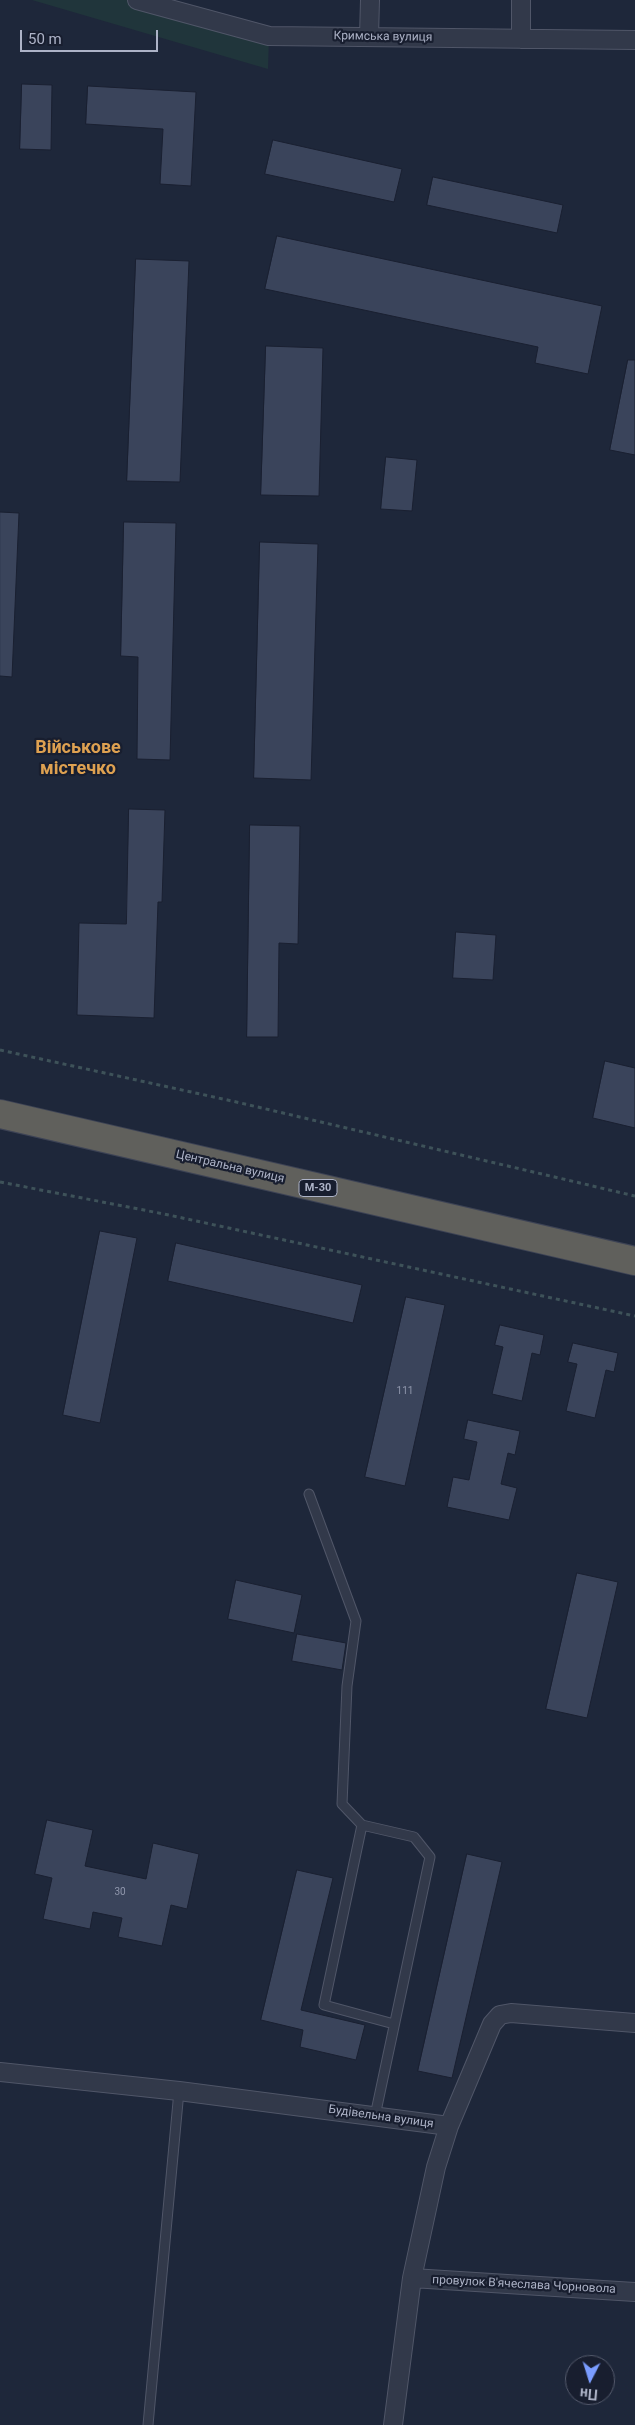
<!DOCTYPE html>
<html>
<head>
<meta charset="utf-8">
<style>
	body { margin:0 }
	#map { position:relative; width:635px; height:2425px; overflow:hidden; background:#1e273a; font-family:Roboto,sans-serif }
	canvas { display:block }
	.north { position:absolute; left:565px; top:2355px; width:50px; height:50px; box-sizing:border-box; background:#181e2f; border:1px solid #545a6c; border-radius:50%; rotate:185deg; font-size:14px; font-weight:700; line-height:20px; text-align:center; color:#adb3c7 }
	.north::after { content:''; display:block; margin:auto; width:18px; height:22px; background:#7a9cff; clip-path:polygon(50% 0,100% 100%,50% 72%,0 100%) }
	.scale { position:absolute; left:20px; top:30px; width:138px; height:22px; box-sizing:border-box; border:2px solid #adb3c7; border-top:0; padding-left:6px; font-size:15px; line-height:18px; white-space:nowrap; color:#adb3c7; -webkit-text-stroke:4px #181e2f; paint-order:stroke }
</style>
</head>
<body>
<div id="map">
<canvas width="635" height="2425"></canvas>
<div class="north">Пн</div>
<div class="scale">50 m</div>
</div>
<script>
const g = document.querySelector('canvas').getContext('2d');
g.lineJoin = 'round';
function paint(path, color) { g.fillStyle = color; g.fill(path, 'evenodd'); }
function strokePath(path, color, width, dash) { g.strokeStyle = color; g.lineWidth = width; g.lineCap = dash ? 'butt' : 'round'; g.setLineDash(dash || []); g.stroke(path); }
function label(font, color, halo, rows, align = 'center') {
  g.font = font + ' Roboto,sans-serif'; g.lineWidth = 4.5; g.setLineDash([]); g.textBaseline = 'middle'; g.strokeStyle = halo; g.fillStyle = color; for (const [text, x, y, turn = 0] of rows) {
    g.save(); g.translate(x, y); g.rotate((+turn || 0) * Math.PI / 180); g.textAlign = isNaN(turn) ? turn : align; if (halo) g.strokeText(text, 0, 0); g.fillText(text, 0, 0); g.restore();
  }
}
const green = new Path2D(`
	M32 0H137L269 36 268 69Z`);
const building = new Path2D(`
	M22 84 52 85 51 150 20 149Z
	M88 86 196 92 191 186 160 184 163 129 86 124Z
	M273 140 402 169 394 202 265 174Z
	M433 177 563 205 557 233 427 205Z
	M277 236 602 306 588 374 535 363 538 347 265 289Z
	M136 259 189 261 180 482 127 481Z
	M266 346 323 348 319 496 261 495Z
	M628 360H635V455L610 450Z
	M386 457 417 460 412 511 381 509Z
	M0 512 19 513 12 677 0 676Z
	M124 522 176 523 170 760 137 759 138 657 121 656Z
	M260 542 318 544 311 780 254 778Z
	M129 809 165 810 162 902H158L154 1018 77 1015 79 923 126 924Z
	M250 825 300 826 298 944 279 943 278 1037H247Z
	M456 932 496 935 493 980 453 978Z
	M605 1061 635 1068V1128L593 1118Z
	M100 1231 137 1238 100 1423 63 1415Z
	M176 1243 362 1285 353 1323 168 1281Z
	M406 1297 445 1305 405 1486 365 1477Z
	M500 1325 544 1335 540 1355 532 1353 522 1401 492 1394 503 1347 495 1345Z
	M573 1343 618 1353 614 1372 606 1370 595 1418 566 1411 577 1364 568 1362Z
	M468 1420 520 1431 515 1455 508 1453 501 1484 517 1488 509 1520 447 1507 453 1477 469 1480 477 1442 464 1439Z
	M577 1573 618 1582 587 1718 546 1709Z
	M236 1580 302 1595 294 1633 228 1619Z
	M297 1634 346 1643 342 1670 292 1661Z
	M47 1820 93 1830 85 1866 146 1879 153 1843 199 1854 187 1909 171 1905 162 1946 118 1937 122 1918 93 1912 90 1929 43 1919 52 1878 35 1874Z
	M467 1854 502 1862 452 2078 418 2071Z
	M297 1870 333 1878 301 2010 365 2025 356 2060 300 2047 303 2030 261 2020Z`);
const path = new Path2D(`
	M0 1050 232 1101 635 1196
	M0 1182 164 1214 635 1316`);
const service = new Path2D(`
	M309 1494 356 1621 347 1686 342 1804 362 1825 414 1837 430 1857 375 2116
	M362 1825 324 2005 394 2024
	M148 2425 179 2091`);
const minor = new Path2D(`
	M137 0 269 36 635 40
	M369 37 370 0
	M521 39V0
	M0 2072 179 2091 449 2126 492 2024 500 2015 511 2013 635 2023
	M412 2278 436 2167 449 2126
	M393 2425 412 2278 635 2292`);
const trunk = new Path2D(`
	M0 1114 635 1261`);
const numberNames = [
	["111",405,1391],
	["30",120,1892]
];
const shields = [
	[318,1188,38]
];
const shieldNames = [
	["М-30",318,1188]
];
const streetNames = [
	["Кримська вулиця",383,37,1],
	["Центральна вулиця",230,1167,13],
	["Будівельна вулиця",381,2117,8],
	["провулок В'ячеслава Чорновола",524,2285,3]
];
const districtNames = [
	["Військове",78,748],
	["містечко",78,769]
];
paint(green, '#20353b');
paint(building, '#3a445b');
strokePath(building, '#1a2031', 1);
strokePath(service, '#505668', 11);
strokePath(minor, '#505668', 20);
strokePath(trunk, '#3d4355', 30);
strokePath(path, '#3e5259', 3, [4, 4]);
strokePath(service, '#32394a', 9);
strokePath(minor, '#32394a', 18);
strokePath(trunk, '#60605c', 28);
label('10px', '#9097ac', null, numberNames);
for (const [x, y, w] of shields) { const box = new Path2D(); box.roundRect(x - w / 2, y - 8.5, w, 17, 4); g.fillStyle = '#181e2f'; g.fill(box); strokePath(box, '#adb3c7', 1); }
label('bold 11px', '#adb3c7', null, shieldNames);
label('12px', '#adb3c7', '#181e2f', streetNames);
label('bold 18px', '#dea151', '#181e2f', districtNames);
</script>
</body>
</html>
